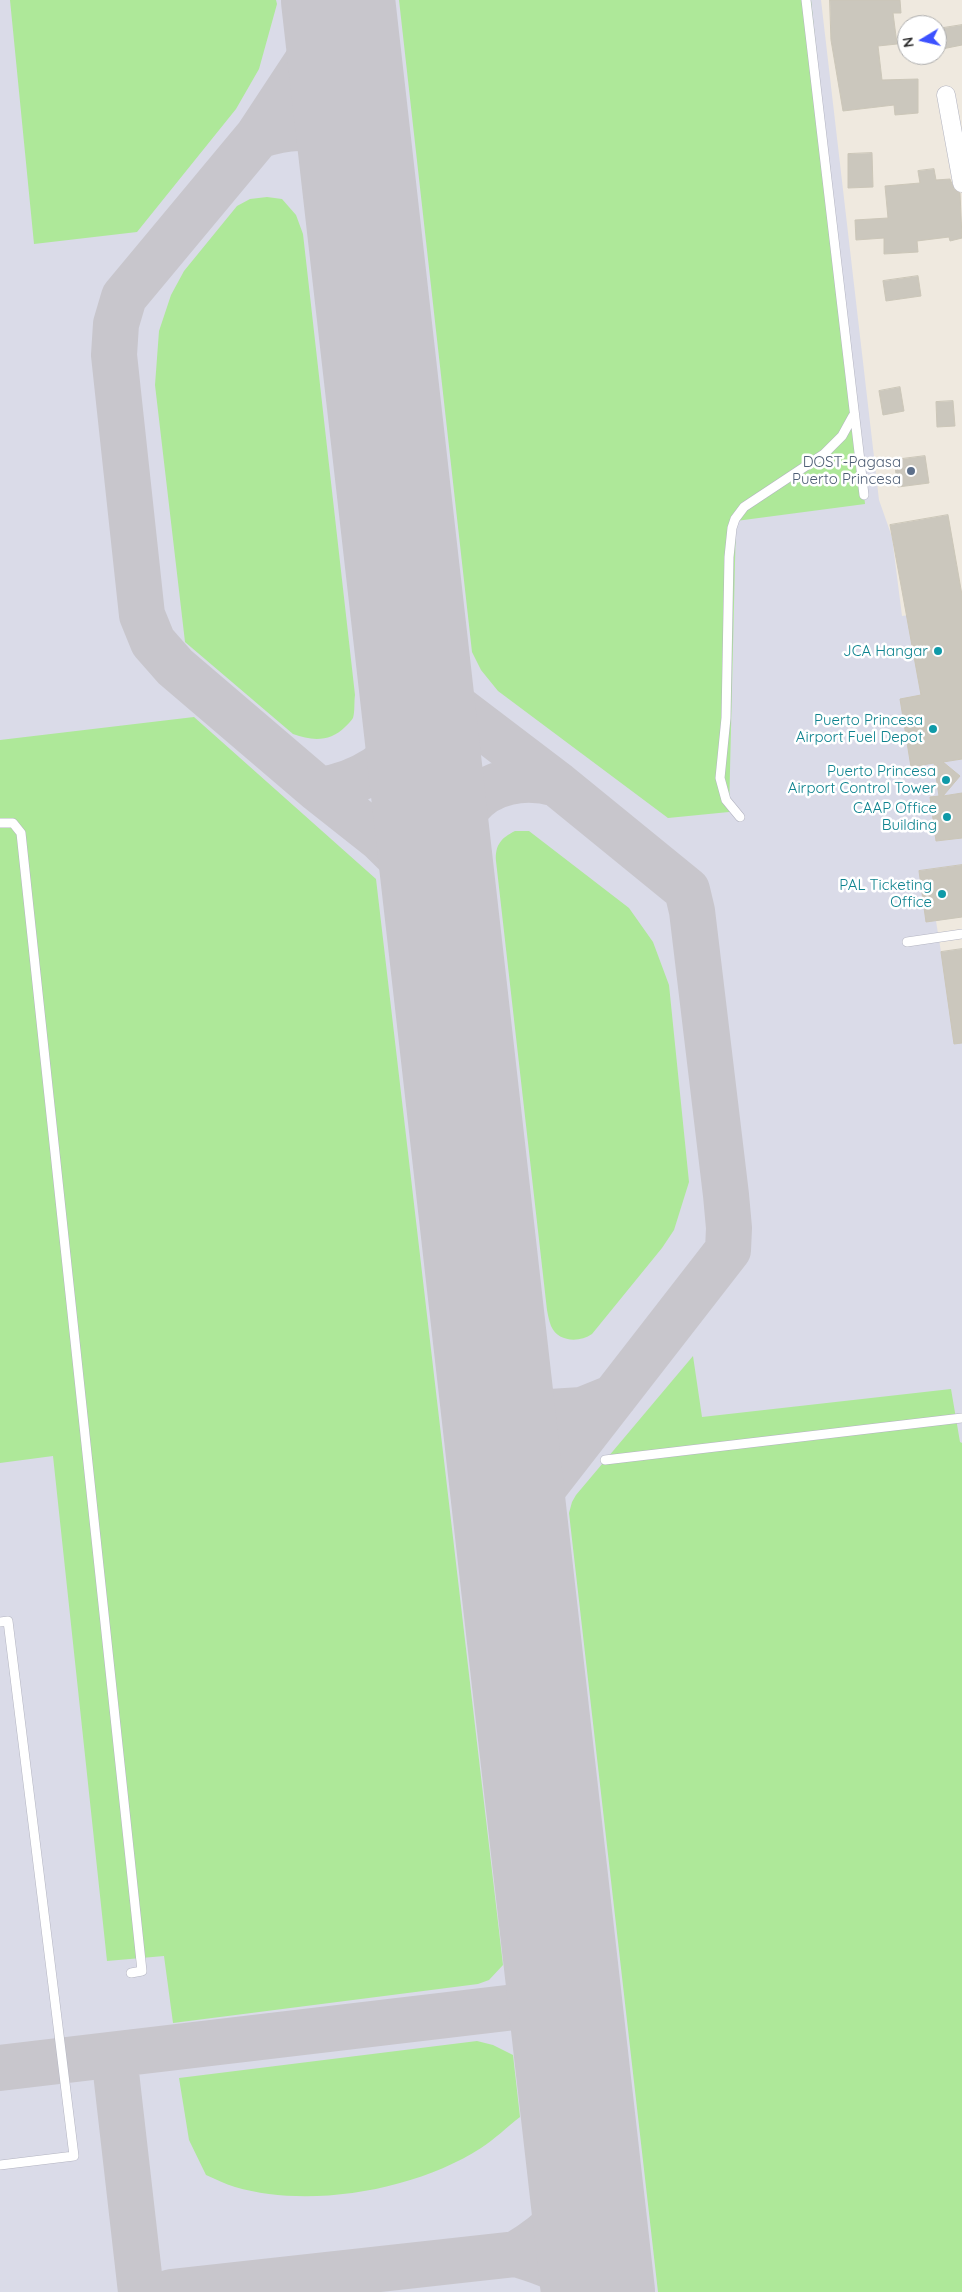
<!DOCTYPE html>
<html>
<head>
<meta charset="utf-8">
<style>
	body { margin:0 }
	#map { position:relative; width:962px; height:2292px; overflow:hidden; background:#efe9df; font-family:Quicksand,sans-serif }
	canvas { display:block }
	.north { position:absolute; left:897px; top:15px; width:50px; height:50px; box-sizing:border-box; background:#fff; border:1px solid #ababab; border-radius:50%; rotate:261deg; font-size:14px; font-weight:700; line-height:20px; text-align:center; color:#2d2d2d }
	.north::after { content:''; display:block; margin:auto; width:18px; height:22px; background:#3c51ff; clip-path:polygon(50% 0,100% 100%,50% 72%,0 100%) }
</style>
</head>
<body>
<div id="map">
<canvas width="962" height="2292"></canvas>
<div class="north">N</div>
</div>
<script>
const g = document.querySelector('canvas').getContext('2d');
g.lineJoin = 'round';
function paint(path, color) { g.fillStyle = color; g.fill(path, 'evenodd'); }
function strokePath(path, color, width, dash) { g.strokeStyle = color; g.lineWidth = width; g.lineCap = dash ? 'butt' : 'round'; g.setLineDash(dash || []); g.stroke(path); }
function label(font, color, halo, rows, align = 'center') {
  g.font = font + ' Quicksand,sans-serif'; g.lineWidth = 5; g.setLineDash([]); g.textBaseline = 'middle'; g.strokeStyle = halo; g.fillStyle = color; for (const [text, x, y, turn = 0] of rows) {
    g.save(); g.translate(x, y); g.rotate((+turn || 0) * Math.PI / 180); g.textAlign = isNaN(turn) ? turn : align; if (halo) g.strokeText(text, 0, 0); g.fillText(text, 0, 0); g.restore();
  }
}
const airport = new Path2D(`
	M0 0H821L879 500 892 537 902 616 962 607V917L936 921 941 952 962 949V2292H0Z`);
const green = new Path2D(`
	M10 0H276L277 4 259 69 236 109 137 232 34 244Z
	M399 0H811L865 504 736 521 729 812 668 818 498 691 481 670 472 652Z
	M267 197 282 199 296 215 303 234 355 695C354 701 355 712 353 718 351 721 347 725 345 727 330 742 312 741 293 734L185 642 155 385 159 331 171 295 184 271 237 206 250 199Z
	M194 717 376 879 503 1965 489 1980 478 1984 173 2023 164 1956 107 1961 53 1456 0 1463V740Z
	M515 831H529L629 908 653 942 669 985 689 1182 674 1230 662 1248 592 1334C579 1343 558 1342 551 1326 549 1321 548 1315 547 1310L496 861C495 845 501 838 515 831Z
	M693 1356 702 1417 951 1389 960 1442 962 1443V2292H658L569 1513 572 1502 576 1495Z
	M477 2041 493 2045 513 2055 520 2117C507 2127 495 2139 481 2148 416 2190 310 2209 235 2187 225 2184 216 2179 206 2175L189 2140 179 2078Z`);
const taxiway = new Path2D(`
	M339 13 258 136 124 297 116 324 114 355 142 615 153 642 175 667 319 790 381 839 440 897
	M258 136C298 122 340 123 357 168
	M415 676 557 784 687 890 692 911 726 1195 729 1228 728 1250 534 1500 512 1534
	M319 790C356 785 402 762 412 723 416 708 415 691 415 676
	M437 869C446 849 454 824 468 807 489 780 526 775 557 784
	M496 1395 550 1412 582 1410 614 1397
	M114 2055 141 2292
	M0 2068 566 2001
	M516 2254C555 2231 576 2209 584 2164
	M171 2292 516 2254C542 2262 567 2269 584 2292`);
const runway = new Path2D(`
	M338 0 598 2292`);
const building = new Path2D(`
	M830 0H900L901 13H893L897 44 878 46 882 80 918 79V113L895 115 894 105 843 111 831 40Z
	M962 25V45L937 50V29Z
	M872 153 873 187 848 188V154Z
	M934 169 936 180 950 179 954 189 960 193 962 238 950 241 949 237 917 241 918 252 884 254V238L856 240 855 220 888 218 885 186 920 183 918 171Z
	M918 276 921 296 886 301 883 281Z
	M900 387 904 411 883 415 879 391Z
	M953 401 955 426 937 427 936 402Z
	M925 456 929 483 898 487 894 460Z
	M948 515 962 595V759L943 762 960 776 943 796 962 793V838L936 841 930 797 939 796 934 763 911 767 900 699 921 695 890 525Z
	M962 865V917L926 922 919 871Z
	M962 949V1043L954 1044 941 952Z`);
const lane = new Path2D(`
	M806 0 864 495
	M740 817 726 800 720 778 726 718 729 557 732 528 735 519 744 507 824 454 842 436 853 416
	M0 823H13L21 833 142 1971 131 1973
	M907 942 962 934
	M605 1460 962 1418
	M0 1622 8 1621 74 2156 0 2165`);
const street = new Path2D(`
	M946 95 962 183`);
const markers = [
	[911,471,5,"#5c6f8a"],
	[938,651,5,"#0f9aa8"],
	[933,729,5,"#0f9aa8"],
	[946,780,5,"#0f9aa8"],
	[947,817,5,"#0f9aa8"],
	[942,894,5,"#0f9aa8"]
];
const serviceNames = [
	["DOST-Pagasa",901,462],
	["Puerto Princesa",901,479]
];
const cultureNames = [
	["JCA Hangar",928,651],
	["Puerto Princesa",923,720],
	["Airport Fuel Depot",923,737],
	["Puerto Princesa",936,771],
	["Airport Control Tower",936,788],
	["CAAP Office",937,808],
	["Building",937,825],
	["PAL Ticketing",932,885],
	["Office",932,902]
];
paint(airport, '#dadbe8');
paint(green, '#aee899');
strokePath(taxiway, '#c8c6cc', 46);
strokePath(runway, '#c8c6cc', 114);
paint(building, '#cbc7bd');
strokePath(building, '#cbc6b8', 1);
strokePath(lane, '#b3b4c1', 10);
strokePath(street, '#b3b4c1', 19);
strokePath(lane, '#fff', 9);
strokePath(street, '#fff', 18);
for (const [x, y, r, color] of markers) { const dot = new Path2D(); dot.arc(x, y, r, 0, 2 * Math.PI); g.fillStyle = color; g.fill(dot); strokePath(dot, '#fff', 2); }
label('15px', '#4e5e75', '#fff', serviceNames, 'right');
label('15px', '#0d838f', '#fff', cultureNames, 'right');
</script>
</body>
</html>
